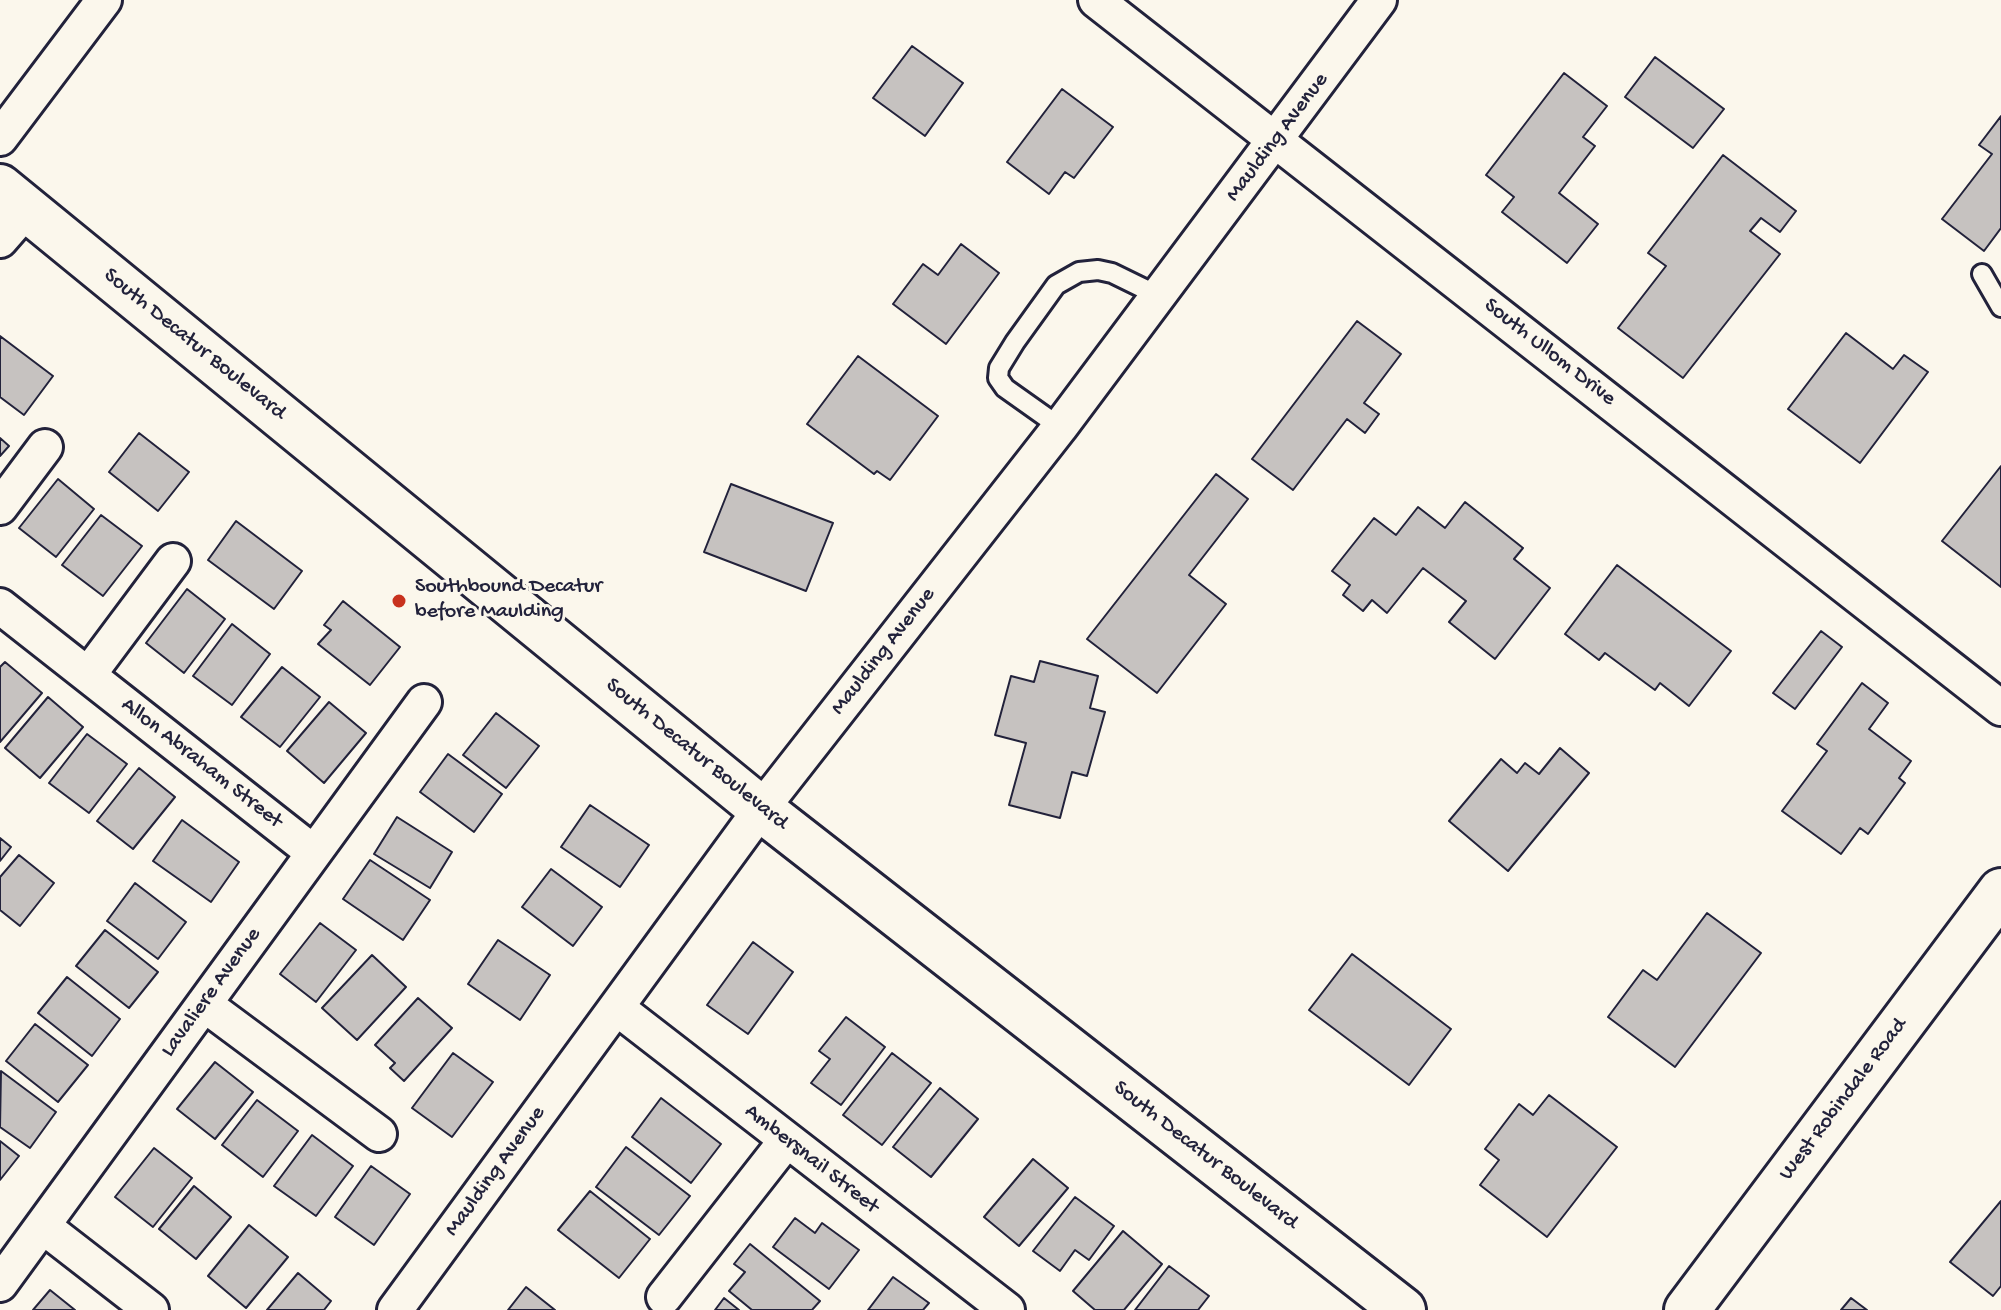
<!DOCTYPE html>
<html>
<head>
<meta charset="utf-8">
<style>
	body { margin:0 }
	canvas { display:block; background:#fbf7ec }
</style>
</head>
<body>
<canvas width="2001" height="1310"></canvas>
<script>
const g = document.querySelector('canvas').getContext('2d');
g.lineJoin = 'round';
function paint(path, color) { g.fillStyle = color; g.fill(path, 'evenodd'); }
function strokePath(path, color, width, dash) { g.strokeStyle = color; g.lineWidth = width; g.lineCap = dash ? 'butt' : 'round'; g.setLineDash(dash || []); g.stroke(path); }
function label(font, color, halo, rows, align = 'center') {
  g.font = font + ' "Gochi Hand",sans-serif'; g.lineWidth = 6; g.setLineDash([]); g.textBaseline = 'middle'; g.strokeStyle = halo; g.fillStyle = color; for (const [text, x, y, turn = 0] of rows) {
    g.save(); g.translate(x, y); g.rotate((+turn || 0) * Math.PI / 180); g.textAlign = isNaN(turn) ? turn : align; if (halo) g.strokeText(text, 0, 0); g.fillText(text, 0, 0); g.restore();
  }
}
const building = new Path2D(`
	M912 46 963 83 925 136 873 98Z
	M1655 57 1724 109 1693 148 1625 97Z
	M1564 73 1607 106 1583 137 1595 146 1559 193 1598 224 1567 263 1502 212 1514 197 1486 175Z
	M1062 89 1113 127 1074 178 1065 172 1049 194 1007 162Z
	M2001 116V228L1984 251 1942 219 1992 154 1979 145Z
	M1723 155 1796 211 1780 232 1761 218 1750 231 1780 254 1683 378 1618 328 1666 266 1648 253Z
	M961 244 999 273 946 344 893 304 923 264 938 275Z
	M1357 321 1401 354 1364 403 1379 414 1365 433 1347 419 1293 490 1252 459Z
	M1846 333 1893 369 1904 355 1928 372 1860 463 1788 409Z
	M0 336 53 376 24 415 0 397Z
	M858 356 938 416 890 480 877 471 874 474 807 424Z
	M139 433 189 472 158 511 109 472Z
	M0 438 9 446 0 456Z
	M2001 466V587L1942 541Z
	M1216 474 1248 499 1189 575 1226 604 1157 693 1087 639Z
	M58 479 94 509 56 557 19 528Z
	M731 484 833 523 806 591 704 552Z
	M1465 502 1523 548 1514 559 1550 588 1495 659 1449 622 1466 601 1423 568 1387 613 1372 600 1363 611 1343 595 1350 585 1332 571 1374 518 1396 535 1418 507 1445 528Z
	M101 515 142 546 103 596 62 565Z
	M236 521 302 571 274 609 208 560Z
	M1617 565 1731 651 1689 706 1660 683 1655 690 1605 653 1599 660 1565 634Z
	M187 589 225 619 184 673 146 643Z
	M343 601 400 647 370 685 318 644 331 630 324 625Z
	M232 624 270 654 232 705 193 676Z
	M1821 631 1842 647 1795 709 1773 693Z
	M1040 661 1098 676 1090 708 1105 712 1087 776 1072 772 1060 818 1009 805 1026 743 995 735 1011 676 1034 682Z
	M5 662 42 693 0 742V667Z
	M282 667 320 697 280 747 241 717Z
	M1862 683 1888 703 1869 729 1911 761 1899 778 1905 783 1868 834 1860 828 1841 854 1782 811 1827 751 1817 744Z
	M48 697 83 727 40 778 5 748Z
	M329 702 366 733 324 783 287 751Z
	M496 713 539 746 506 788 463 755Z
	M87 734 127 764 89 813 49 783Z
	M1560 748 1589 773 1508 871 1449 821 1501 759 1517 773 1525 763 1539 774Z
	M448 754 502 794 474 832 420 792Z
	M139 768 175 797 133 849 97 821Z
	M590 805 649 845 620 887 561 847Z
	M397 817 452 852 430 888 374 854Z
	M182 820 239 862 211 902 153 861Z
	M0 838 11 847 0 861Z
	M19 855 54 883 20 926 0 910V877Z
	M370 860 430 900 403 940 343 899Z
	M551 869 602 907 573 946 522 907Z
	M135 883 186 922 158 959 107 921Z
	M1707 913 1761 953 1675 1067 1608 1017 1643 970 1657 980Z
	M320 923 356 950 316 1002 280 974Z
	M105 930 158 972 129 1008 76 966Z
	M498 940 550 975 520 1020 468 984Z
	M753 942 793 972 748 1034 707 1005Z
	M1352 954 1451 1029 1409 1085 1309 1010Z
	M372 955 406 987 357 1040 322 1008Z
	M67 977 120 1019 92 1056 38 1013Z
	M418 998 452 1028 404 1081 390 1068 395 1063 375 1045Z
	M846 1017 885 1047 841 1105 811 1083 830 1059 819 1051Z
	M35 1024 88 1065 58 1102 6 1061Z
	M453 1053 493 1082 452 1137 412 1108Z
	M892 1053 931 1083 882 1145 843 1115Z
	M215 1062 253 1092 215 1139 177 1109Z
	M1 1071 56 1112 30 1148 0 1127Z
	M940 1088 978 1119 931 1177 893 1147Z
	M1549 1095 1617 1147 1547 1237 1480 1185 1499 1160 1485 1149 1519 1104 1533 1115Z
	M661 1098 721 1144 691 1183 632 1137Z
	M257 1100 298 1131 263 1177 222 1145Z
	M312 1135 353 1166 316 1216 274 1186Z
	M0 1141 19 1156 0 1180Z
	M626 1147 690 1196 659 1235 596 1187Z
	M154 1148 192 1178 153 1227 115 1197Z
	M1033 1159 1068 1188 1019 1246 984 1217Z
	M371 1166 410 1194 374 1245 335 1217Z
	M194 1186 231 1217 196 1259 159 1229Z
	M590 1191 650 1239 619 1278 558 1230Z
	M1075 1197 1114 1226 1089 1260 1075 1250 1060 1271 1033 1251Z
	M2001 1201V1286L1993 1296 1950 1262Z
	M795 1218 815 1233 822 1223 859 1250 829 1289 773 1247Z
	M249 1225 288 1257 246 1308 208 1276Z
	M1123 1231 1162 1264 1124 1310H1095L1073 1291Z
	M750 1244 820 1301 812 1310H752L729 1291 745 1272 734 1264Z
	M1169 1266 1209 1296 1198 1310H1135Z
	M298 1273 331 1301 324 1310H267Z
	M893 1277 929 1303 923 1310H868Z
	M526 1287 555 1310H508Z
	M50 1290 75 1310H33Z
	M724 1298 739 1310H715Z
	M1851 1298 1867 1310H1841Z`);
const service = new Path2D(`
	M1982 274 2001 307
	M1060 427 1005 388 998 378 999 368 1015 342 1056 285 1079 272 1098 270 1112 273 1159 296`);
const minor = new Path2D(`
	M1096 0 2001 708
	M0 138 104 0
	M0 240 27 209
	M0 507 45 447
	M0 606 314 853
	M88 675 173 561
	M204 1004 379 1134
	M617 1008 1007 1310
	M44 1227 151 1310
	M0 1284 424 702
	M664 1297 786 1141
	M395 1310 761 809 1060 427 1379 0`);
const tertiary = new Path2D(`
	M1687 1310 2001 891`);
const primary = new Path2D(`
	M0 187 761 809 1403 1310`);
const markers = [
	[399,601,8,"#c8321e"]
];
const streetNames = [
	["Maulding Avenue",1278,138,-53],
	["South Decatur Boulevard",194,345,39],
	["South Ullom Drive",1549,353,38],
	["Maulding Avenue",884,652,-52],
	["South Decatur Boulevard",696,755,39],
	["Allon Abraham Street",201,764,38],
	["Lavaliere Avenue",212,993,-54],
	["West Robindale Road",1844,1100,-53],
	["South Decatur Boulevard",1205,1156,38],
	["Ambersnail Street",811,1160,38],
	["Maulding Avenue",496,1172,-54]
];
const poiNames = [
	["Southbound Decatur",415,588],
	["before Maulding",415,613]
];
paint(building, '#c6c2c0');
strokePath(building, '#22223b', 2);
strokePath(service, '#22223b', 24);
strokePath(minor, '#22223b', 40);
strokePath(tertiary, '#22223b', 50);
strokePath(primary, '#22223b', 50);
strokePath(service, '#fbf7ec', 18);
strokePath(minor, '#fbf7ec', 34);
strokePath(tertiary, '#fbf7ec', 44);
strokePath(primary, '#fbf7ec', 44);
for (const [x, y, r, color] of markers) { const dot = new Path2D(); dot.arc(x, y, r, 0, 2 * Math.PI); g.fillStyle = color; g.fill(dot); strokePath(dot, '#fbf7ec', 3); }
label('22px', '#22223b', '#fbf7ec', streetNames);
label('22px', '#22223b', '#fbf7ec', poiNames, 'left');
</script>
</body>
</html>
